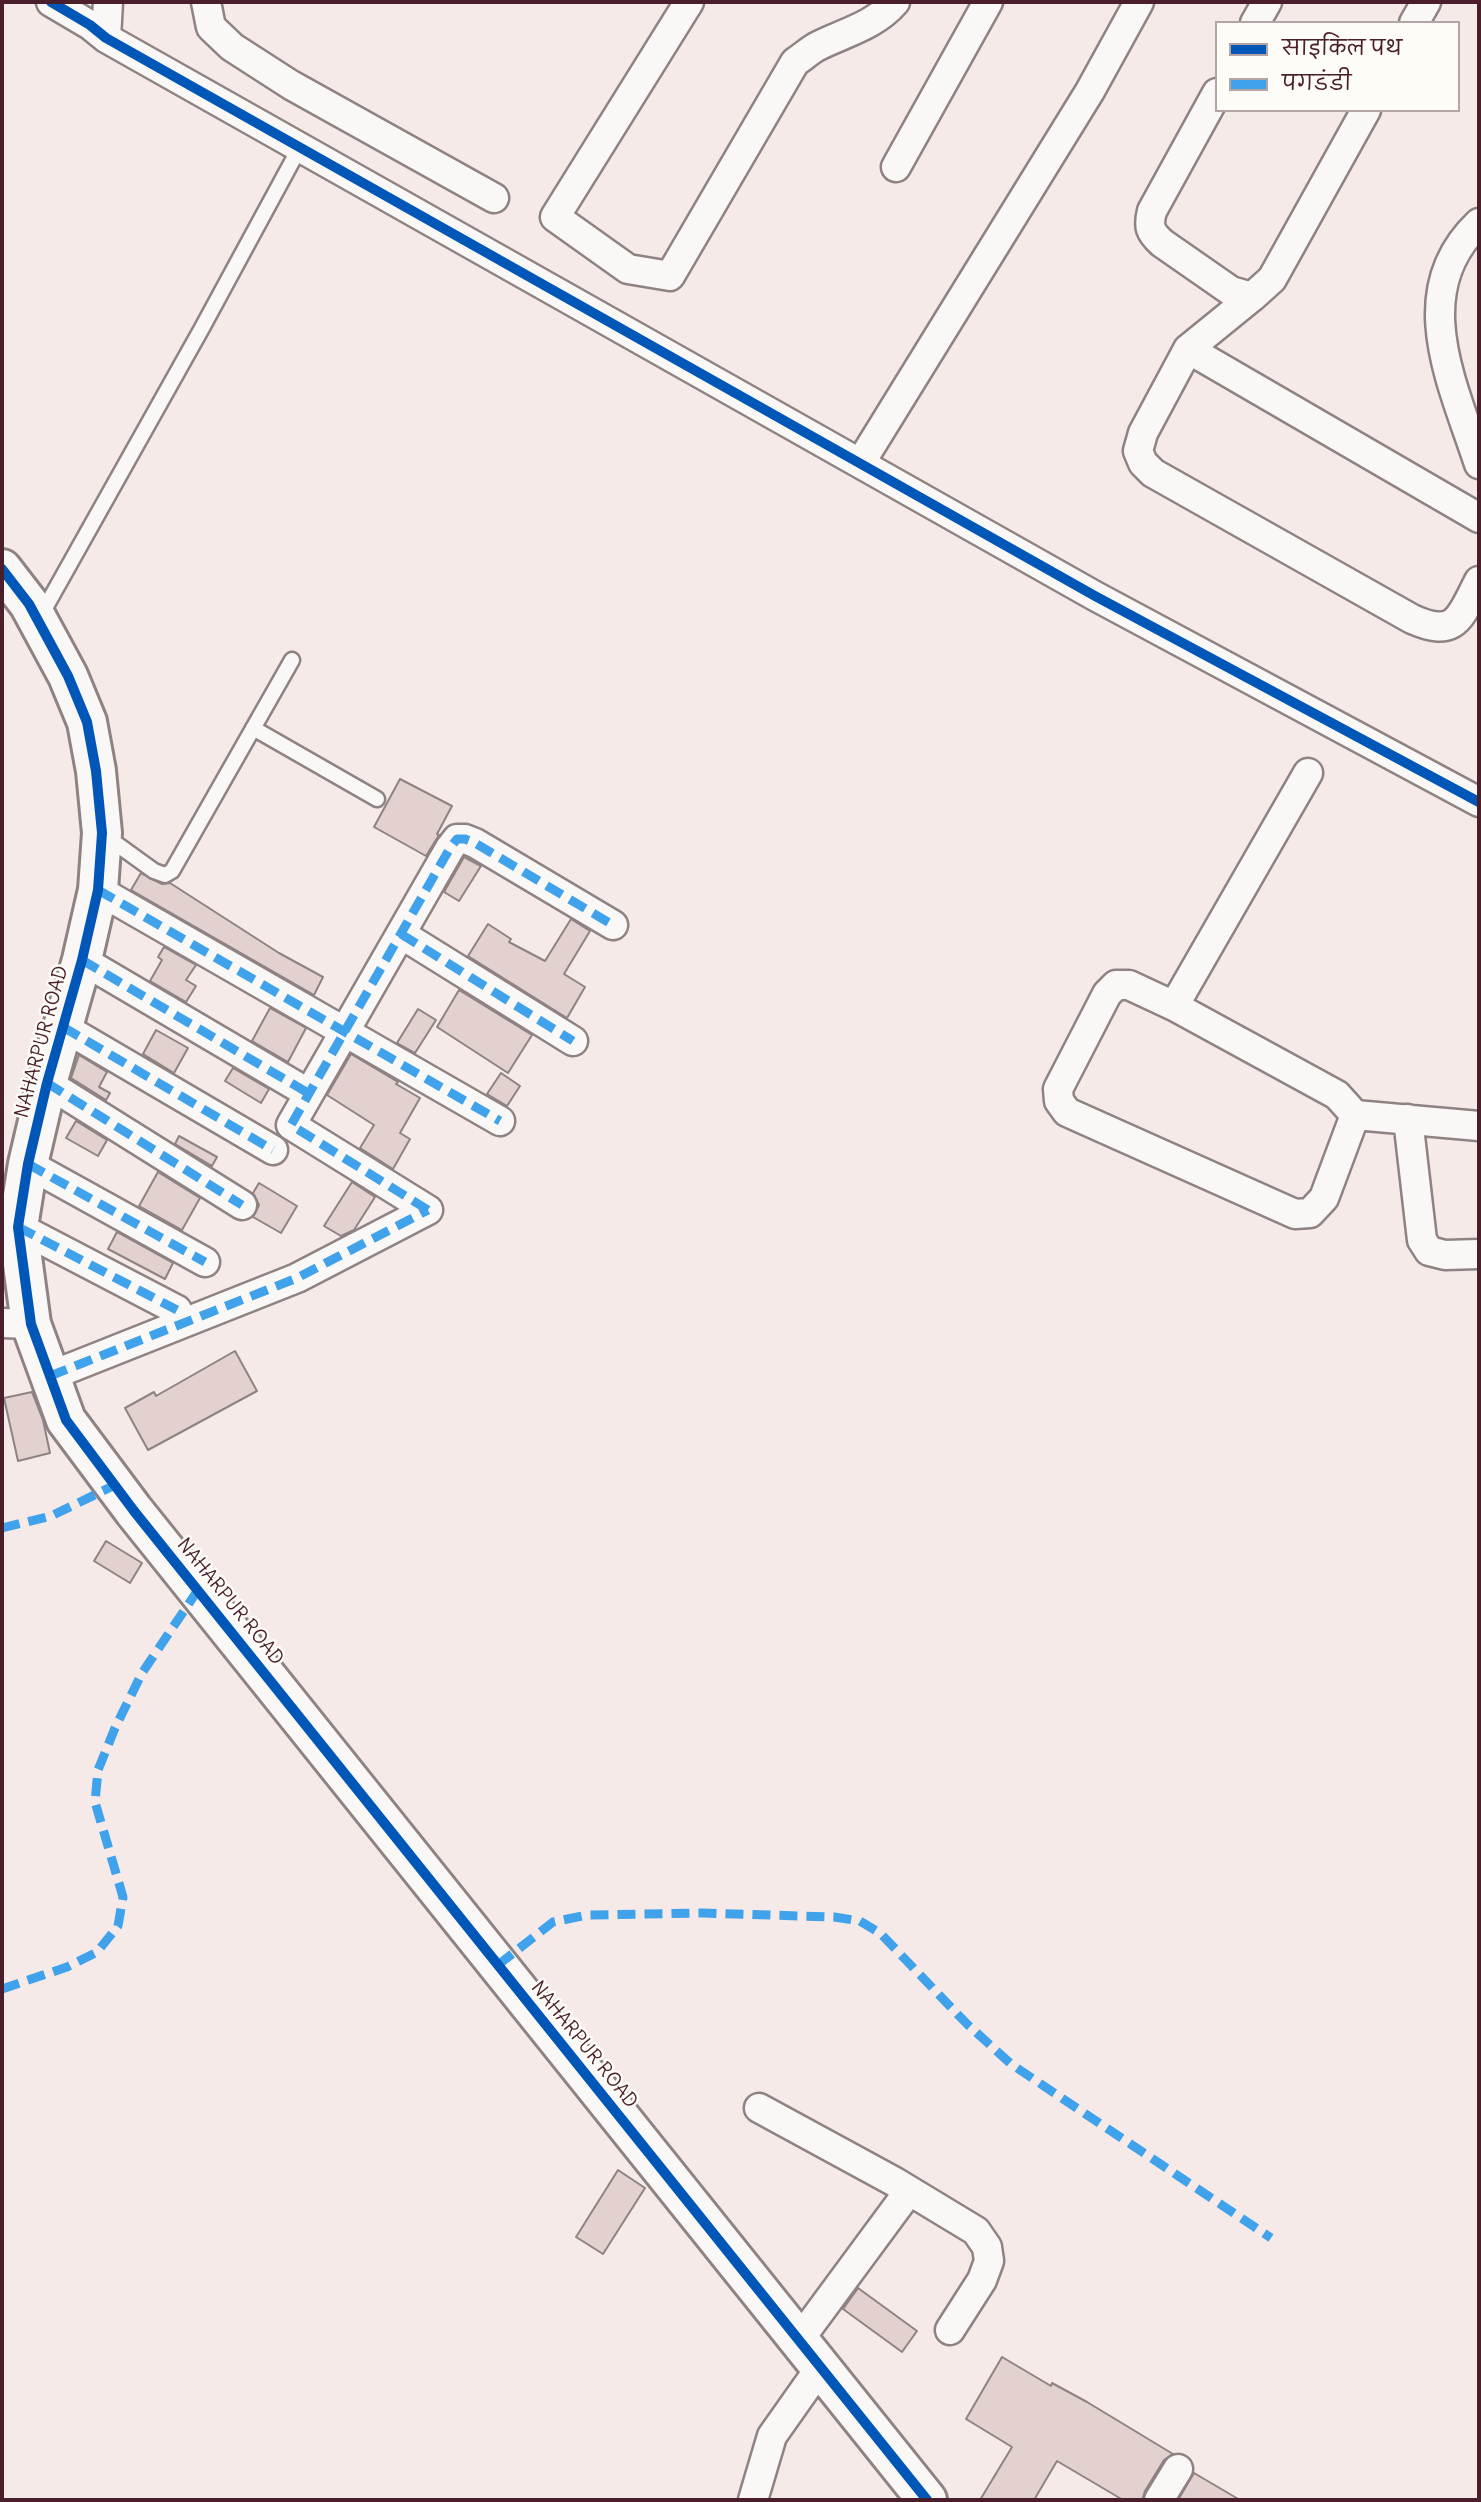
<!DOCTYPE html>
<html>
<head>
<meta charset="utf-8">
<style>
	body { margin:0 }
	#map { position:relative; width:1481px; height:2502px; overflow:hidden; background:#f5eae8; font-family:Delius,"Playpen Sans Deva",sans-serif }
	canvas { display:block }
	.frame { position:absolute; inset:0; border:4px solid #4a1f2b; pointer-events:none }
	.legend { position:absolute; left:1215px; top:21px; width:245px; height:91px; box-sizing:border-box; background:#fdfcf7; border:2px solid #b5a4a5; margin:0; padding:9px 12px; list-style:none; font-size:21px; color:#4a1f2b }
	.legend li { display:flex; align-items:center; gap:14px; height:35px }
	.legend b { width:35px; border:2px solid #b5a4a5 }
</style>
</head>
<body>
<div id="map">
<canvas width="1481" height="2502"></canvas>
<div class="frame"></div>
<ul class="legend">
<li><b style="height:9px;background:#0057b8"></b>साइकिल पथ</li>
<li><b style="height:9px;background:#40a2eb"></b>पगडंडी</li>
</ul>
</div>
<script>
const g = document.querySelector('canvas').getContext('2d');
g.lineJoin = 'round';
function paint(path, color) { g.fillStyle = color; g.fill(path, 'evenodd'); }
function strokePath(path, color, width, dash) { g.strokeStyle = color; g.lineWidth = width; g.lineCap = dash ? 'butt' : 'round'; g.setLineDash(dash || []); g.stroke(path); }
function label(font, color, halo, rows, align = 'center') {
  g.font = font + ' Delius,sans-serif'; g.lineWidth = 5; g.setLineDash([]); g.textBaseline = 'middle'; g.strokeStyle = halo; g.fillStyle = color; for (const [text, x, y, turn = 0] of rows) {
    g.save(); g.translate(x, y); g.rotate((+turn || 0) * Math.PI / 180); g.textAlign = isNaN(turn) ? turn : align; if (halo) g.strokeText(text, 0, 0); g.fillText(text, 0, 0); g.restore();
  }
}
const building = new Path2D(`
	M400 779 452 806 437 834 439 835 426 856 374 827Z
	M464 857 481 866 459 901 444 892Z
	M141 873 162 884 170 883 279 953 323 977 314 995 131 890Z
	M571 919 590 931 564 974 585 987 567 1018 468 956 488 924 511 939 509 942 545 961Z
	M164 947 196 965 186 980 196 986 186 1002 150 981 162 960 158 957Z
	M459 990 532 1035 508 1073 437 1027Z
	M270 1008 306 1028 288 1062 252 1041Z
	M418 1009 436 1020 415 1053 397 1043Z
	M156 1030 188 1048 174 1073 143 1054Z
	M351 1054 398 1082 396 1084 420 1098 400 1133 410 1139 393 1169 360 1148 374 1125 327 1095Z
	M79 1055 107 1072 99 1087 110 1093 106 1100 71 1078Z
	M233 1068 269 1089 261 1103 225 1081Z
	M501 1073 520 1086 507 1106 487 1094Z
	M76 1121 107 1140 98 1156 66 1138Z
	M179 1136 217 1157 212 1166 175 1144Z
	M158 1172 200 1198 182 1230 139 1206Z
	M352 1182 375 1197 354 1230 341 1236 324 1226Z
	M259 1183 297 1206 281 1233 253 1217 259 1205 253 1193Z
	M117 1232 173 1263 165 1279 108 1249Z
	M235 1351 257 1391 148 1450 125 1408 154 1392 156 1396Z
	M32 1392 43 1420 50 1453 18 1461 4 1398Z
	M106 1541 142 1563 130 1583 94 1561Z
	M618 2170 645 2188 603 2254 576 2237Z
	M858 2288 917 2331 902 2352 843 2309Z
	M1002 2357 1051 2386 1052 2383 1087 2402 1173 2454 1164 2460 1145 2491 1142 2500H1123L1057 2461 1034 2500H980L1012 2447 966 2419Z
	M1194 2473 1240 2500H1178Z`);
const lane = new Path2D(`
	M40 617 202 328 300 147
	M253 728 377 799
	M107 837 154 871 165 875 172 871 292 660`);
const street = new Path2D(`
	M51 2 90 25 106 38 1095 596 1479 802
	M206 2 211 27 232 47 291 85 494 198
	M689 2 555 217 628 269 670 276 795 62C803 57 810 50 818 46 846 32 874 26 895 2
	M1255 23 1267 2
	M1414 23 1426 2
	M106 38 108 2
	M1217 93 1152 211C1148 227 1150 232 1162 243L1231 291 1252 297 1272 279 1366 110
	M896 167 988 2
	M1479 223C1406 292 1453 384 1479 464
	M1252 297 1188 349 1143 433 1138 451 1143 463 1153 473 1412 619C1457 639 1460 617 1479 581
	M1188 349 1479 518
	M861 462 1090 91 1139 2
	M98 890 500 1121
	M401 934 573 1041
	M82 960 308 1093
	M1174 1006 1308 773
	M63 1027 273 1150
	M47 1083 242 1205
	M1355 1115 1324 1198 1310 1213 1295 1214 1067 1112 1059 1101 1058 1089 1107 994 1116 985H1129L1174 1006 1337 1095 1355 1115 1479 1126
	M1408 1119 1422 1240 1429 1251 1445 1255 1479 1254
	M28 1164 205 1262
	M428 1210 291 1125 450 848 457 839H465L475 843 613 925
	M18 1227 177 1310
	M2 1323 31 1324
	M50 1376 297 1278 428 1210
	M759 2108 895 2182 976 2231 987 2247 989 2261 982 2280 950 2330
	M799 2340 909 2191
	M753 2500 772 2436 820 2368
	M1159 2500 1178 2469`);
const secondary = new Path2D(`
	M2 569 29 604 68 676 87 722 96 771 102 833 98 890 82 960 47 1083 28 1164 18 1227 31 1324 66 1420 134 1511 927 2500`);
const quiet = new Path2D(`
	M98 890 500 1121
	M401 934 573 1041
	M82 960 308 1093
	M63 1027 273 1150
	M47 1083 242 1205
	M28 1164 205 1262
	M428 1210 291 1125 450 848 457 839H465L475 843 613 925
	M18 1227 177 1310
	M50 1376 297 1278 428 1210
	M2 1528 51 1516 115 1485
	M498 1965 553 1922 587 1915 703 1913 834 1917 860 1921 880 1933 967 2024 1011 2064 1271 2238
	M2 1989 67 1967 97 1952 118 1926 123 1897 95 1802 98 1770 115 1728 142 1673 198 1590`);
const cycleway = new Path2D(`
	M51 2 90 25 106 38 1095 596 1479 802
	M2 569 29 604 68 676 87 722 96 771 102 833 98 890 82 960 47 1083 28 1164 18 1227 31 1324 66 1420 134 1511 927 2500`);
const streetNames = [
	["NAHARPUR ROAD",42,1042,-75],
	["NAHARPUR ROAD",230,1602,51],
	["NAHARPUR ROAD",584,2045,51]
];
paint(building, '#e2d1cf');
strokePath(building, '#8f8283', 2);
strokePath(lane, '#8f8283', 19);
strokePath(street, '#8f8283', 33);
strokePath(secondary, '#8f8283', 44);
strokePath(lane, '#faf8f6', 14);
strokePath(street, '#faf8f6', 28);
strokePath(secondary, '#faf8f6', 38);
strokePath(quiet, '#40a2eb', 9, [18, 9]);
strokePath(cycleway, '#0057b8', 10);
label('19px', '#4a1f2b', '#fdfcf7', streetNames);
</script>
</body>
</html>
